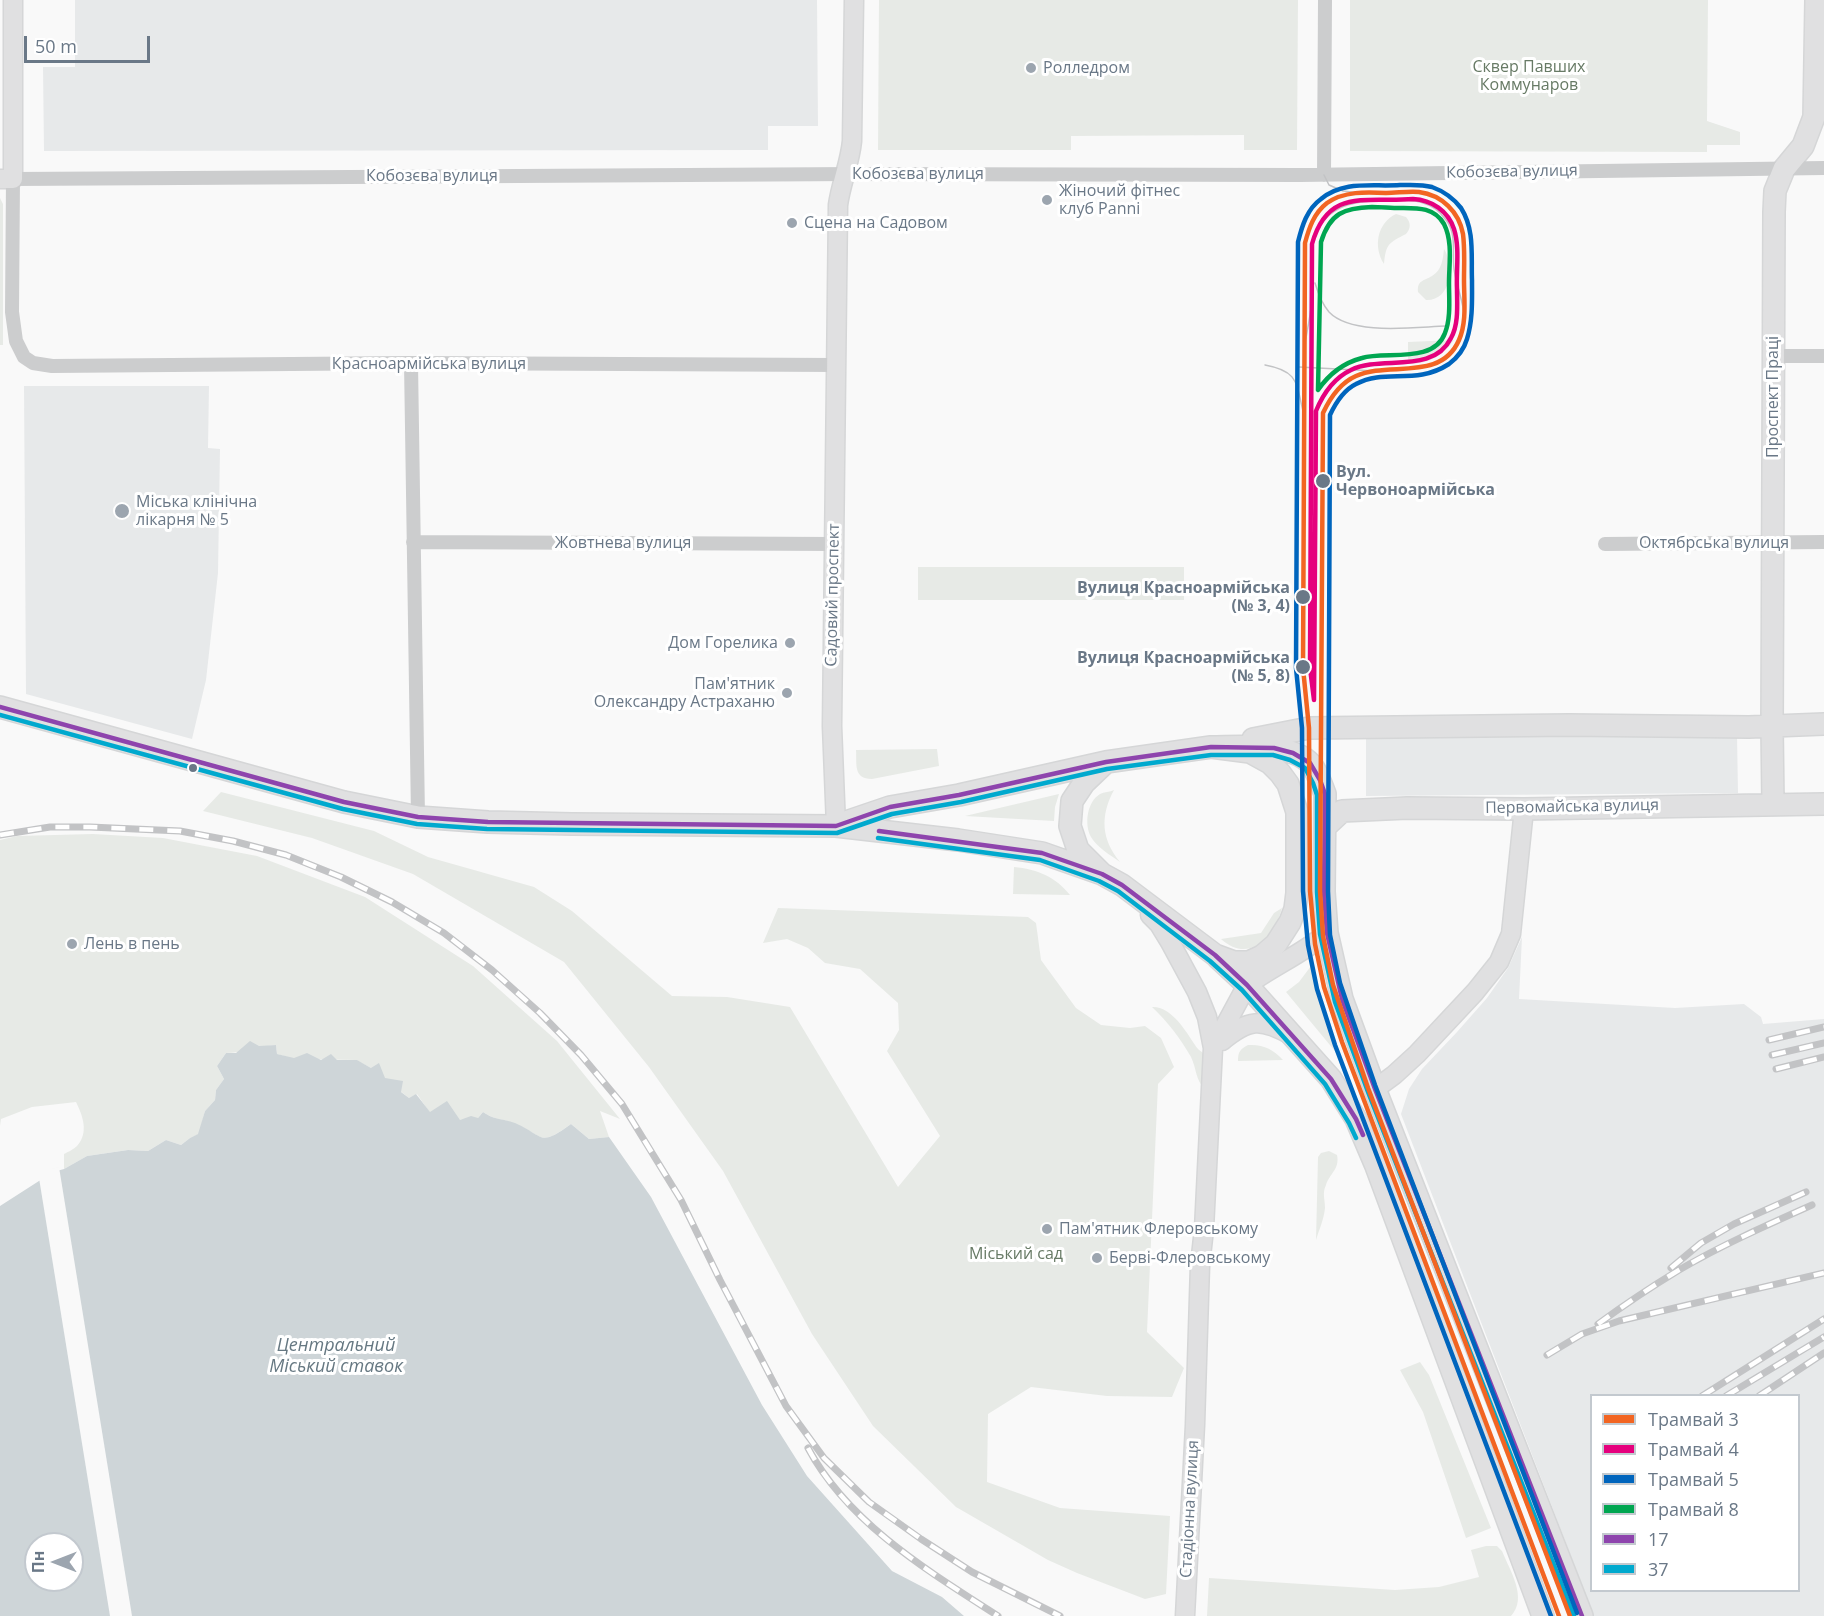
<!DOCTYPE html>
<html>
<head>
<meta charset="utf-8">
<style>
	body { margin:0 }
	#map { position:relative; width:1824px; height:1616px; overflow:hidden; background:#f9f9f9; font-family:"Open Sans",sans-serif }
	canvas { display:block }
	.legend { position:absolute; left:1590px; top:1394px; width:210px; height:198px; box-sizing:border-box; background:#fff; border:2px solid #c3c9cf; margin:0; padding:8px 10px; list-style:none; font-size:18px; color:#6a7887 }
	.legend li { display:flex; align-items:center; gap:12px; height:30px }
	.legend b { width:30px; border:2px solid #c3c9cf }
	.north { position:absolute; left:24px; top:1532px; width:60px; height:60px; box-sizing:border-box; background:#fff; border:2px solid #c3c9cf; border-radius:50%; rotate:270deg; font-size:16px; font-weight:700; line-height:24px; text-align:center; color:#6a7887 }
	.north::after { content:''; display:block; margin:auto; width:21px; height:27px; background:#9ca5af; clip-path:polygon(50% 0,100% 100%,50% 72%,0 100%) }
	.scale { position:absolute; left:24px; top:36px; width:126px; height:27px; box-sizing:border-box; border:3px solid #6a7887; border-top:0; padding-left:8px; font-size:18px; line-height:21px; white-space:nowrap; color:#6a7887; -webkit-text-stroke:4px #fff; paint-order:stroke }
</style>
</head>
<body>
<div id="map">
<canvas width="1824" height="1616"></canvas>
<ul class="legend">
<li><b style="height:8px;background:#f26522"></b>Трамвай 3</li>
<li><b style="height:8px;background:#e5007d"></b>Трамвай 4</li>
<li><b style="height:8px;background:#0065bd"></b>Трамвай 5</li>
<li><b style="height:8px;background:#00a651"></b>Трамвай 8</li>
<li><b style="height:8px;background:#8e44ad"></b>17</li>
<li><b style="height:8px;background:#00a9ce"></b>37</li>
</ul>
<div class="north">Пн</div>
<div class="scale">50 m</div>
</div>
<script>
const g = document.querySelector('canvas').getContext('2d');
g.lineJoin = 'round';
function paint(path, color) { g.fillStyle = color; g.fill(path, 'evenodd'); }
function strokePath(path, color, width, dash) { g.strokeStyle = color; g.lineWidth = width; g.lineCap = dash ? 'butt' : 'round'; g.setLineDash(dash || []); g.stroke(path); }
function label(font, color, halo, rows, align = 'center') {
  g.font = font + ' "Open Sans",sans-serif'; g.lineWidth = 6; g.setLineDash([]); g.textBaseline = 'middle'; g.strokeStyle = halo; g.fillStyle = color; for (const [text, x, y, turn = 0] of rows) {
    g.save(); g.translate(x, y); g.rotate((+turn || 0) * Math.PI / 180); g.textAlign = isNaN(turn) ? turn : align; if (halo) g.strokeText(text, 0, 0); g.fillText(text, 0, 0); g.restore();
  }
}
const built = new Path2D(`
	M75 0H817L818 126H768V150L44 151 43 67H75Z
	M24 386H209L208 448 220 449 218 573 206 680 192 739 26 694Z
	M1737 735 1738 793 1366 796V738Z
	M1522 937 1519 999 1675 1008 1744 1004 1761 1017 1763 1024 1824 1019V1616H1594L1401 1114 1409 1089 1422 1069 1457 1032 1487 998 1508 968ZM1592 1396H1798V1590H1592Z`);
const green = new Path2D(`
	M879 0H1298L1297 150H1244V135L1071 136V150H878Z
	M1350 0H1708L1707 121 1740 132V145H1707V152L1350 151Z
	M0 198 3 204V345H0Z
	M1396 214 1406 217C1411 223 1411 228 1406 234 1389 243 1386 243 1384 264 1373 247 1377 223 1396 214Z
	M1444 249C1455 266 1451 301 1426 300L1418 292C1417 280 1424 281 1432 276 1442 270 1443 259 1444 249Z
	M1454 340C1443 356 1428 364 1408 364V342Z
	M918 567H1184V600H918Z
	M937 749 939 766 872 779C853 779 857 764 856 750Z
	M1114 790C1100 816 1101 839 1120 862 1110 855 1097 847 1091 837 1084 824 1087 802 1100 794 1104 792 1110 792 1114 790Z
	M221 792 374 831 428 857 534 887 572 911 672 996 727 997 790 1007 898 1187 940 1136 887 1051 899 1030 898 1003 860 969 825 963 808 948 787 939 763 943 778 908 1028 917 1036 923 1041 960 1076 1008 1101 1025 1130 1028 1145 1026 1161 1038 1174 1067 1158 1084 1147 1332 1184 1368 1172 1397 1107 1396 1031 1387 988 1414 987 1482 1060 1508 1170 1516 1166 1594 1145 1599 1077 1573 1048 1560 956 1507 873 1426 812 1334 723 1171 649 1067 564 962 413 874 312 838 203 811Z
	M1059 794 1055 807 1054 821 965 816Z
	M93 834 163 838 257 856 365 897 473 966 557 1041 620 1119 600 1111 609 1137 589 1139 571 1124C538 1148 545 1136 515 1124 502 1118 496 1121 483 1112L478 1118 460 1120 430 1113 417 1094 409 1098 371 1068 356 1060 294 1059 277 1054 276 1045C257 1046 243 1053 226 1053L217 1066 224 1079 216 1090 215 1100 205 1111 199 1134 190 1138 181 1145 166 1140 148 1151 128 1150 87 1156 64 1169V1154C68 1152 74 1149 77 1146 89 1133 83 1116 76 1102L32 1107 1 1119 0 1126V840L17 836Z
	M1014 867C1037 869 1056 877 1070 895L1013 894Z
	M1282 908C1274 938 1249 964 1221 939L1261 933 1274 913Z
	M1311 966 1339 1056 1286 992 1299 982Z
	M1152 1007C1171 1006 1186 1031 1195 1045 1197 1049 1202 1052 1206 1055L1204 1088C1196 1081 1196 1067 1191 1057 1180 1038 1168 1022 1152 1007Z
	M1248 1045C1263 1044 1273 1049 1283 1060L1238 1061C1238 1052 1240 1049 1248 1045Z
	M1329 1151 1337 1155C1340 1169 1330 1173 1326 1185 1322 1193 1325 1199 1325 1208 1324 1219 1319 1230 1316 1240L1318 1157 1321 1153Z
	M1420 1362 1429 1375 1491 1528 1466 1538 1423 1412 1400 1370Z
	M1486 1546H1497L1502 1551C1510 1571 1528 1598 1511 1616H1207L1209 1578 1395 1590 1439 1587 1479 1577 1471 1550Z`);
const water = new Path2D(`
	M250 1041 259 1046 276 1045 277 1054 294 1058 307 1053 321 1060 331 1054 337 1060H357L371 1068 379 1063 385 1078 403 1081 401 1092 409 1098 416 1094 430 1112 447 1101 460 1120 471 1116 478 1118 483 1112C496 1121 502 1118 515 1123 545 1136 538 1148 571 1124L589 1139 609 1137 651 1197 762 1405 807 1476 892 1571 942 1597 964 1616H0V1206L53 1172 64 1169 87 1156 128 1150 148 1151 166 1140 181 1145 190 1138 198 1134 205 1111 215 1100 216 1090 224 1079 217 1066 226 1053H236ZM36 1544H72V1580H36Z`);
const pier = new Path2D(`
	M59 1167 132 1616H110L39 1178 52 1169Z`);
const street = new Path2D(`
	M1324 175 1325 0
	M1774 356H1824
	M411 363 418 817
	M836 365 411 363 52 366 33 363 24 357 16 341 12 312 13 179 856 174 1300 175 1824 168
	M413 542 834 544
	M1605 544 1824 542`);
const secondary = new Path2D(`
	M0 179H13V0
	M836 826 832 726 838 205C841 183 850 163 852 141L854 0
	M1150 915 1159 924 1170 942 1197 992 1207 1017 1213 1048 1204 1229 1200 1265 1195 1425 1185 1616
	M1256 979C1280 963 1306 951 1327 933
	M1222 1041C1249 1019 1260 1018 1291 1035
	M1213 1048 1247 985 1272 949
	M1375 1089 1394 1075 1417 1054 1475 992 1499 962 1511 934 1524 809`);
const primary = new Path2D(`
	M0 707 344 802 418 817 488 822 572 824 836 826 958 840 1042 853 1102 874
	M1253 739 1309 728 1569 725 1749 727 1824 724
	M1211 747C1239 747 1291 742 1311 764 1318 773 1321 784 1325 794L1324 892 1327 933 1342 999 1375 1089 1582 1616
	M1773 804 1772 727 1774 212 1775 191 1784 169 1803 146 1814 117 1816 0
	M843 823 890 807 959 795 1106 762 1211 747 1250 752 1270 763 1280 773 1288 784 1297 812V893L1295 909 1290 922 1276 944 1262 956 1249 962H1234L1215 955 1122 885 1102 874 1078 850 1070 826 1072 801 1084 783 1106 762
	M1326 826 1342 811 1407 808 1524 809 1824 804
	M1218 958 1247 985 1331 1079 1356 1119 1376 1166 1543 1616`);
const tram = new Path2D(`
	M1324 175 1329 185 1343 191 1360 193
	M1315 283C1318 293 1322 304 1329 312 1352 336 1415 327 1446 326
	M1304 348C1307 331 1311 315 1312 298 1313 277 1307 250 1318 230 1332 202 1361 201 1389 200 1411 200 1432 199 1446 220 1457 234 1452 252 1454 269 1456 284 1462 298 1464 313
	M1265 365C1298 371 1296 382 1303 411
	M1299 367 1376 371`);
const rail = new Path2D(`
	M0 835 50 827H90L180 831 233 841 286 855 341 877 392 902 444 933 492 970 540 1013 581 1055 622 1104 681 1200 720 1280 786 1406 824 1458 869 1502 921 1539 972 1572 1060 1616
	M1769 1040 1824 1027
	M1772 1055 1824 1043
	M1776 1069 1824 1057
	M1671 1268 1701 1243 1734 1224 1806 1192
	M1598 1324C1624 1305 1651 1287 1679 1270 1722 1245 1767 1225 1812 1205
	M1547 1355 1582 1334 1619 1321 1824 1273
	M1702 1396 1824 1319
	M1726 1396 1824 1337
	M1759 1396 1824 1353
	M808 1448C848 1523 928 1571 998 1616`);
const bus1 = new Path2D(`
	M0 707 344 802 418 817 488 822 836 826 890 807 959 795 1106 762 1211 747 1274 748 1293 753 1310 763 1320 780 1325 794 1324 892 1327 933 1342 999 1375 1089 1582 1616
	M879 831 1042 853 1102 874 1122 885 1215 955 1247 985 1331 1079 1356 1119 1363 1135`);
const bus2 = new Path2D(`
	M0 715 343 809 417 824 487 829 837 833 892 814 961 802 1107 769 1211 755H1273L1290 760 1305 768 1313 783 1317 795V892L1320 934 1335 1002 1368 1092 1574 1616
	M878 838 1040 860 1099 881 1118 891 1210 961 1242 990 1325 1084 1349 1123 1356 1138`);
const tram1 = new Path2D(`
	M1559 1616 1342 1042 1324 987 1315 944 1310 891 1309 728 1303 668 1305 243C1309 228 1314 213 1327 203 1344 191 1366 192 1386 193 1397 193 1408 191 1419 192 1442 195 1459 212 1463 234 1465 250 1464 265 1464 280 1464 300 1467 322 1459 340 1441 382 1389 361 1356 376 1340 383 1330 398 1323 413L1320 891 1323 936 1333 985 1368 1088 1570 1616`);
const tram2 = new Path2D(`
	M1413 199C1432 200 1448 211 1454 229 1460 248 1456 270 1457 289 1457 304 1459 324 1451 338 1433 375 1381 355 1351 370 1334 378 1323 394 1316 411L1314 700 1310 668 1312 244C1328 187 1366 203 1413 199Z`);
const tram3 = new Path2D(`
	M1551 1616 1335 1045 1317 989 1308 945 1303 891 1302 728 1296 668 1298 242C1302 226 1307 209 1321 199 1344 180 1373 187 1400 185 1411 185 1421 184 1432 187 1443 191 1454 199 1461 208 1475 230 1471 256 1472 280 1472 299 1473 320 1467 339 1464 349 1457 358 1449 364 1415 386 1386 368 1356 384 1344 390 1336 402 1330 415L1328 891 1330 935 1340 983 1375 1085 1577 1613`);
const tram4 = new Path2D(`
	M1372 207C1381 207 1391 208 1400 208 1417 208 1434 207 1444 224 1453 242 1449 264 1449 283 1449 299 1451 318 1445 333 1434 364 1386 351 1362 358 1343 363 1329 374 1318 390L1321 242C1330 213 1344 208 1372 207Z`);
const markers = [
	[1031,68,6,"#9ca5af"],
	[1047,200,6,"#9ca5af"],
	[792,223,6,"#9ca5af"],
	[1323,481,8,"#6a7887"],
	[122,511,8,"#9ca5af"],
	[1303,597,8,"#6a7887"],
	[790,643,6,"#9ca5af"],
	[1303,667,8,"#6a7887"],
	[787,693,6,"#9ca5af"],
	[193,768,5,"#6a7887"],
	[72,944,6,"#9ca5af"],
	[1047,1229,6,"#9ca5af"],
	[1097,1258,6,"#9ca5af"]
];
const parkNames = [
	["Сквер Павших",1529,67],
	["Коммунаров",1529,85],
	["Міський сад",1016,1254]
];
const poiNames = [
	["Ролледром",1043,68],
	["Жіночий фітнес",1059,191],
	["клуб Panni",1059,209],
	["Сцена на Садовом",804,223],
	["Міська клінічна",136,502],
	["лікарня № 5",136,520],
	["Дом Горелика",778,643,"right"],
	["Пам'ятник",775,684,"right"],
	["Олександру Астраханю",775,702,"right"],
	["Лень в пень",84,944],
	["Пам'ятник Флеровському",1059,1229],
	["Берві-Флеровському",1109,1258]
];
const streetNames = [
	["Кобозєва вулиця",1512,172,-1],
	["Кобозєва вулиця",918,174],
	["Кобозєва вулиця",432,176],
	["Красноармійська вулиця",429,364],
	["Проспект Праці",1773,397,-90],
	["Жовтнева вулиця",623,543],
	["Октябрська вулиця",1714,543],
	["Садовий проспект",833,595,-89],
	["Первомайська вулиця",1572,807,-1],
	["Стадіонна вулиця",1190,1509,-87]
];
const stopNames = [
	["Вул.",1336,472,"left"],
	["Червоноармійська",1336,490,"left"],
	["Вулиця Красноармійська",1290,588],
	["(№ 3, 4)",1290,606],
	["Вулиця Красноармійська",1290,658],
	["(№ 5, 8)",1290,676]
];
const waterNames = [
	["Центральний",336,1346],
	["Міський ставок",336,1367]
];
paint(built, '#e7e9ea');
paint(green, '#e7eae6');
paint(water, '#ced5d8');
paint(pier, '#f9f9f9');
strokePath(secondary, '#d5d6d7', 21);
strokePath(primary, '#d5d6d7', 24);
strokePath(street, '#cccdce', 14);
strokePath(secondary, '#e0e0e1', 18);
strokePath(primary, '#e0e0e1', 21);
strokePath(tram, '#c2c3c5', 1.5);
strokePath(rail, '#c2c3c5', 7);
strokePath(rail, '#fff', 4.5, [14]);
strokePath(bus1, '#8e44ad', 4.5);
strokePath(bus2, '#00a9ce', 4.5);
strokePath(tram1, '#f26522', 4.5);
strokePath(tram2, '#e5007d', 4.5);
strokePath(tram3, '#0065bd', 4.5);
strokePath(tram4, '#00a651', 4.5);
for (const [x, y, r, color] of markers) { const dot = new Path2D(); dot.arc(x, y, r, 0, 2 * Math.PI); g.fillStyle = color; g.fill(dot); strokePath(dot, '#fff', 2); }
label('16px', '#677a65', '#fff', parkNames);
label('16px', '#6a7887', '#fff', poiNames, 'left');
label('16px', '#6a7887', '#fff', streetNames);
label('bold 16px', '#6a7887', '#fff', stopNames, 'right');
label('italic 18px', '#667882', '#fff', waterNames);
</script>
</body>
</html>
